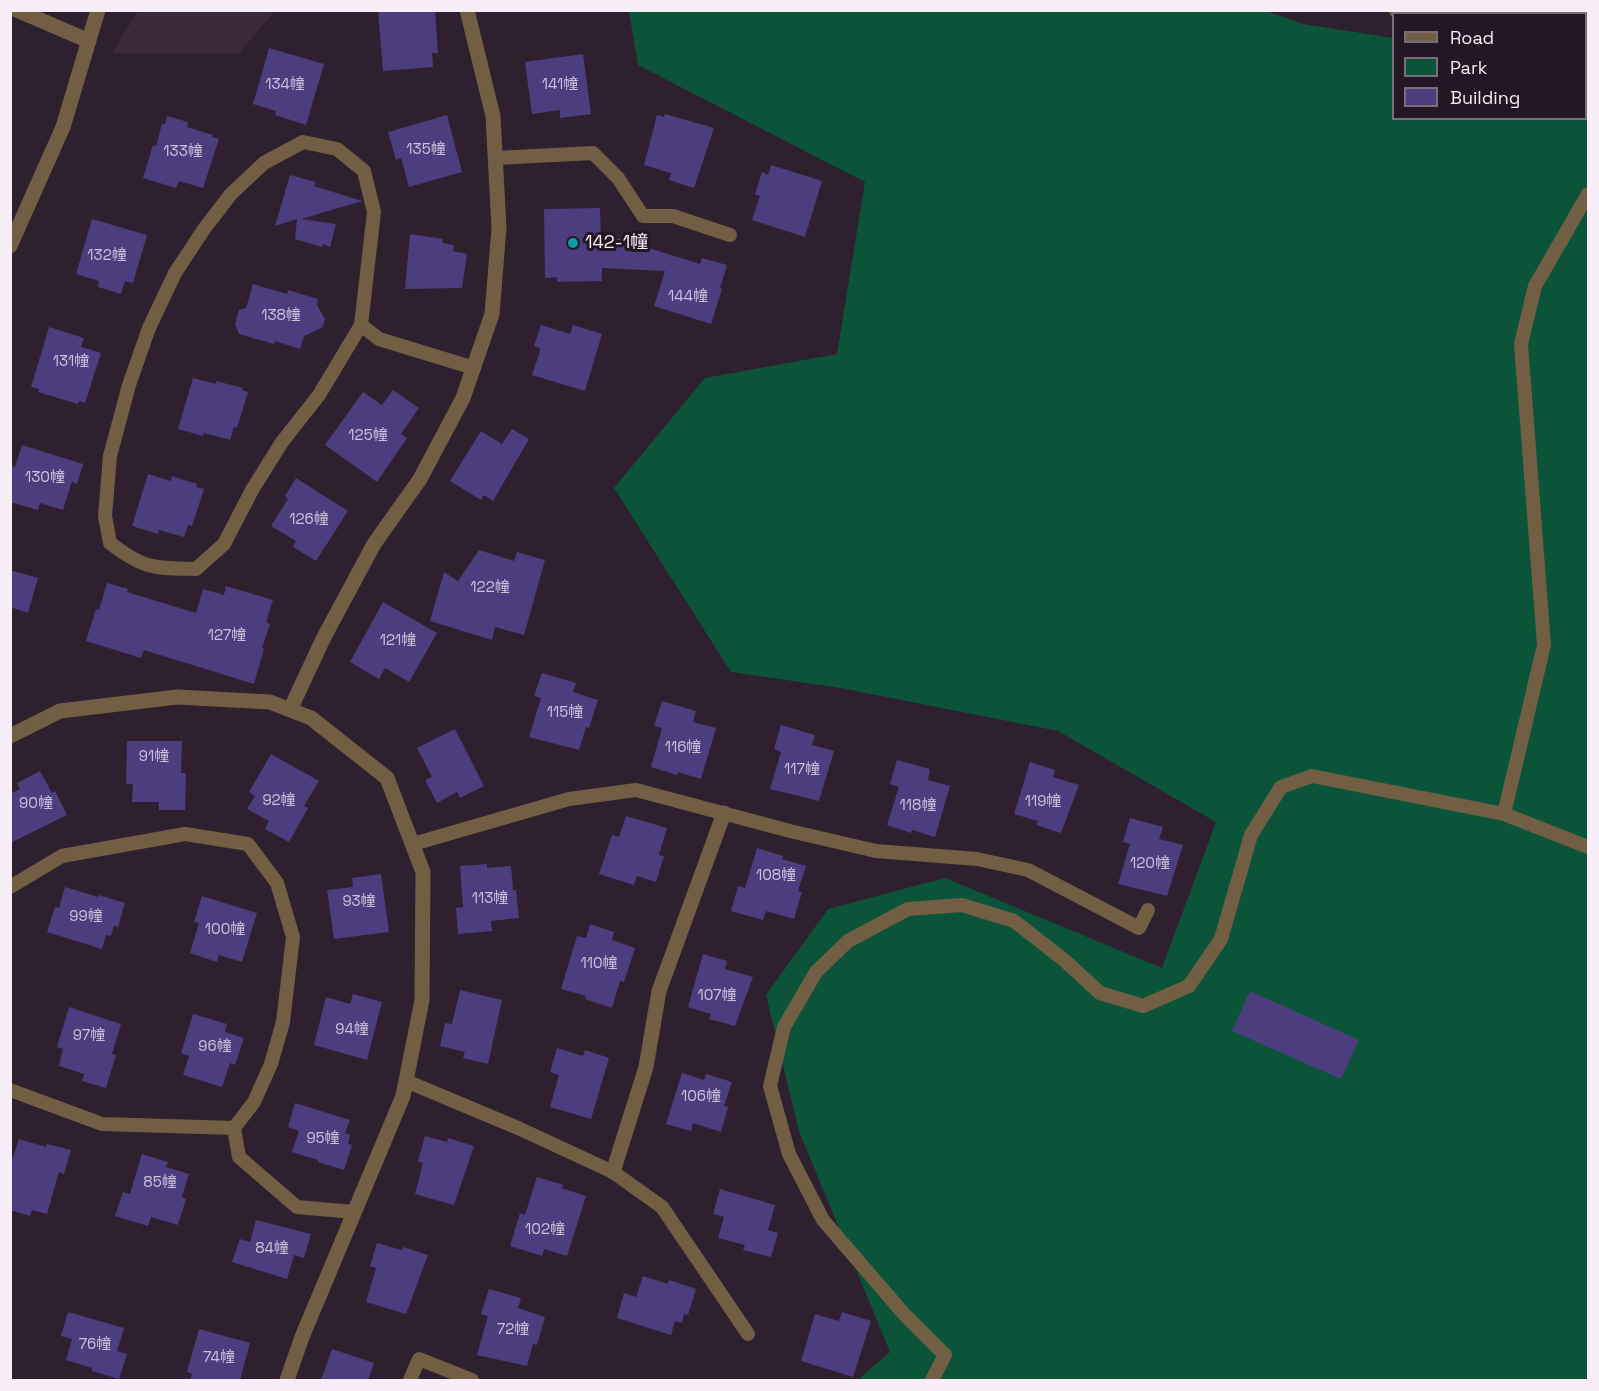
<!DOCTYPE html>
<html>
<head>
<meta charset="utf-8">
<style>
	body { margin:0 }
	#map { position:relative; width:1599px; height:1391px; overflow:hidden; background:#2e202e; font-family:"Space Grotesk",sans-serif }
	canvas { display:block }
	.frame { position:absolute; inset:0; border:12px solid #f7edf7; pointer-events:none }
	.legend { position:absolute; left:1392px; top:12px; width:195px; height:108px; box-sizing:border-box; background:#241724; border:2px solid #786d78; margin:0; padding:8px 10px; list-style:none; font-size:18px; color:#f7edf7 }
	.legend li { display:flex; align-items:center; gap:12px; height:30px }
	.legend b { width:30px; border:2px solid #786d78 }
</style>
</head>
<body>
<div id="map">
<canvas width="1599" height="1391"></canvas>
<div class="frame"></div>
<ul class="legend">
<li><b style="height:8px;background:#725f43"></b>Road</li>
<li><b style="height:16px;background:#0c5439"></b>Park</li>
<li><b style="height:16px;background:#4c3d7f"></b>Building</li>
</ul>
</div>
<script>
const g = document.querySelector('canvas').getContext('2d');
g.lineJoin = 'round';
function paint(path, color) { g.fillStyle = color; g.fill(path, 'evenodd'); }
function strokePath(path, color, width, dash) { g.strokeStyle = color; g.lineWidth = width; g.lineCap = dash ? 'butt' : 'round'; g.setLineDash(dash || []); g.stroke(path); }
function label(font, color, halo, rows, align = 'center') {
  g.font = font + ' "Space Grotesk","Noto Sans SC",sans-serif'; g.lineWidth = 6; g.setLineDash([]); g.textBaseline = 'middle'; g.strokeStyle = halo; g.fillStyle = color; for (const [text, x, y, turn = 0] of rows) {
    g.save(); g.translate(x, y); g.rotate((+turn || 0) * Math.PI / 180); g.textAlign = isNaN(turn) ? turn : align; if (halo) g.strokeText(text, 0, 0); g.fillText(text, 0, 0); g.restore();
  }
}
const built = new Path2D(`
	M138 11V10L275 11 239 53H112Z`);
const green = new Path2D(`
	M629 11H1266L1303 24 1393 38 1394 118H1586V14L1582 13 1588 11V1380H858L890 1352 799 1131 766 995 828 909 945 878 1162 968 1216 822 1058 731 841 688 731 672 614 488 705 378 837 354 865 182 638 65Z`);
const building = new Path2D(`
	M378 10H435L438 53H432L433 67 383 71Z
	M269 48 324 64 306 125 275 115 276 111 253 104Z
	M583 54 591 114 560 118V110L532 114 525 62Z
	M665 114 714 128 694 188 669 180 671 173 644 165 657 115 664 117Z
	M447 115 462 172 409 187 401 158 396 160 388 132Z
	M167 116 188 122 187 127 213 135 212 137 219 139 203 188 179 181 176 188 143 178 153 145 156 146 162 124H165Z
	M771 165 822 181 805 237 752 220 760 196 755 194 762 172 768 175Z
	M290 175 316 182 314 186 362 201 301 219 336 224 330 247 323 244 322 247 295 239 297 219 275 226Z
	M600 208 601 240 638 237 636 244 700 264 702 258 727 265 720 288 722 289 711 324 654 306 665 271 602 268V281L557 282V277L545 278 544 209Z
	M92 219 147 235 133 283 125 281 121 294 98 287 99 281 76 274Z
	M410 234 443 239 442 243 454 245 453 251 467 254 462 288 405 289Z
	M253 284 287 294 288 290 318 299 317 305 325 319 323 327 304 336 300 349 275 341 274 344 239 334 235 324 239 310 246 308Z
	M541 325 570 334 573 325 602 334 585 391 532 375 540 351V348L534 346Z
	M49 327 84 338 81 347 101 353 85 403 79 401 78 404 38 392 39 389 31 387Z
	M193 378 216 384V381L243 388 242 390 248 392 237 428 234 427 230 440 204 433 203 436 178 429Z
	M393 390 419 408 401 434 407 438 377 482 325 445 363 392 382 405Z
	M512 429 529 439 493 501 484 495 481 500 450 481 481 431 502 444Z
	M22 445 83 464 77 484 72 482 71 484 63 510 40 503 38 510 10 502V465L15 467Z
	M148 474 171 481 172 476 197 484 196 487 204 489 192 526 188 525 184 537 159 530 158 534 132 526Z
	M296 478 348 511 316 561 293 547 296 541 271 526 288 499 285 496Z
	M479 550 514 561 517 552 545 560 524 635 495 627 492 640 430 621 444 572 458 581Z
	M10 570 38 578 28 613 10 607Z
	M107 583 128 589 127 592 196 613 203 589 224 595 226 586 273 600 266 622 270 624 262 648 264 649 254 684 144 650 141 658 86 641 96 609 99 610Z
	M383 602 437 633 409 682 385 668 379 679 350 662Z
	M542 673 576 683 573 692 598 700 589 728 586 727 579 750 529 737 541 698 534 696Z
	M662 701 696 711 693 722 716 728 701 779 678 772 677 775 651 767 662 728 654 726Z
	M781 725 815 735 812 745 834 751 819 801 770 789 781 752 774 749Z
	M455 729 484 786 460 798 457 792 437 803 425 780 432 777 417 748Z
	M127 741H182L181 773H186L185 810H159V802H132L133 784H126Z
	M271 754 319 781 304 806 308 808 289 842 265 829 269 821 247 809 255 796 249 792Z
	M897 760 930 769 928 780 950 786 935 837 912 830 911 833 887 825 899 787 890 784Z
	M1030 762 1055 770 1053 777 1079 785 1061 833 1036 825 1038 821 1014 814Z
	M40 771 52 793 55 791 67 815 10 843V794L20 789 17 783Z
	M626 816 667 828 659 855 664 856 656 882 637 876 634 885 599 874 612 835 619 837Z
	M1130 818 1163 827 1159 839 1183 845 1167 896 1118 884 1130 844 1123 842Z
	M757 848 783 856 782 859 806 866 798 891 802 892 794 919 766 911 763 920 731 911 738 886 745 888Z
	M487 864V868L511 866 513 890H516L519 918 491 921 492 931 458 934 456 908 463 907 460 866Z
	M381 874 389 932 334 939 327 890 353 887 352 878Z
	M65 887 98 897 99 895 125 903 118 927 114 926 111 936 106 935 102 949 47 932 55 907 59 908Z
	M202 896 257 913 242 962 219 955 217 962 190 953 199 923 194 922Z
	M590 924 614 932 612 940 635 948 624 982 620 981 612 1008 585 999 586 996 561 989 577 936 586 938Z
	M703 954 727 961 725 969 753 977 735 1026 709 1019 711 1014 688 1007Z
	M460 990 502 1000 488 1064 463 1058 465 1052 440 1046 445 1023 452 1024Z
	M1250 991 1359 1040 1341 1079 1232 1031Z
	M353 994 382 1002 367 1060 314 1045 326 997 350 1004Z
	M69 1007 121 1024 112 1054 116 1055 106 1088 82 1081 84 1074 59 1066 63 1049 57 1047Z
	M193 1014 227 1024 225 1032 244 1038 235 1065 230 1063 222 1087 183 1075 189 1056 181 1053Z
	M557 1048 583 1056 585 1050 609 1058 591 1119 550 1107 559 1075 550 1072Z
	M682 1073 704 1080 706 1074 732 1082 724 1106 728 1107 721 1132 693 1123 691 1131 666 1124Z
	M295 1103 350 1120 345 1133 350 1135 348 1144 352 1145 344 1170 318 1162V1160L292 1152 299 1131 288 1127Z
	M425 1136 447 1142 448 1138 474 1146 454 1205 415 1194 423 1163 418 1161Z
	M19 1139 46 1147 47 1144 71 1150 64 1174 59 1172 47 1214 32 1210 30 1216 10 1210V1166Z
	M142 1154 168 1162 166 1167 189 1174 182 1197 186 1199 178 1225 151 1217 148 1226 115 1216 123 1192 130 1194Z
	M537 1177 564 1185 561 1188 586 1196 567 1256 544 1249 542 1256 510 1246 520 1213 525 1215Z
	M720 1189 775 1205 768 1230 778 1233 771 1257 743 1250 745 1245 718 1238 724 1217 713 1214Z
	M256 1220 311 1234 304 1258 294 1255 287 1279 232 1262 240 1239 250 1242Z
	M377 1243 402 1250 403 1247 428 1255 406 1314 366 1302 376 1268 370 1266Z
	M643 1276 668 1284 669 1280 696 1289 688 1315 684 1314 682 1323 675 1321 671 1335 617 1318 624 1293 636 1297Z
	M489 1289 521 1298 518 1308 545 1317 537 1345 533 1344 527 1366 477 1355 488 1316 481 1314Z
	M68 1312 124 1328 117 1351 127 1354 119 1379 92 1371V1368L66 1360 72 1339 61 1336Z
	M842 1312 871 1321 853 1377 801 1361 815 1314 839 1321Z
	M199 1329 250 1343 240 1380H190L192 1374 187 1372Z
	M332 1349 374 1363 368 1380H321Z`);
const lane = new Path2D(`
	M495 158 593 153 618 178 643 216H673L730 235
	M361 325 319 395 282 442 252 490 224 544 196 569C155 568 145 570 110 543L105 516 110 456 129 385 149 328 175 273 204 229 231 194 264 163 303 142 337 149 364 171 374 212 361 325 379 339 474 368
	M1504 814 1544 645 1521 344 1535 286 1588 194
	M413 844 569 799 636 790 790 831 876 851 977 859 1028 870 1139 928 1148 910
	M10 887 62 856 185 834 248 844 277 883 293 937 283 1022 271 1064 254 1102 234 1128 239 1157 297 1207 354 1212
	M406 1081 518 1128 613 1172 662 1207 748 1334
	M10 1090 102 1124 234 1128
	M410 1380 419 1359 472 1380
	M932 1380 945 1355 904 1314 823 1220 789 1154 770 1086 784 1027 816 972 848 941 908 909 962 905 1014 921 1064 960 1100 993 1143 1006 1189 986 1221 939 1251 835 1281 787 1312 776 1504 814 1588 847`);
const street = new Path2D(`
	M17 10 89 41
	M1396 10 1409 14
	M1560 14 1562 10
	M10 246 63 127 98 10
	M290 710 323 639 374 544 420 479 463 398 492 314 499 228 493 116 467 10
	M10 736 60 711 177 697 270 702 311 718 387 778 423 872 422 1000 403 1096 302 1337 287 1380
	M613 1172 646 1067 659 991 724 813`);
const markers = [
	[573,243,6,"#0f9aa8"]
];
const numberNames = [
	["134幢",285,85],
	["141幢",560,85],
	["135幢",426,150],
	["133幢",183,152],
	["132幢",107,256],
	["144幢",688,297],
	["138幢",281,316],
	["131幢",71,362],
	["125幢",368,436],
	["130幢",45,478],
	["126幢",309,520],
	["122幢",490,588],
	["127幢",227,636],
	["121幢",398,641],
	["115幢",565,713],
	["116幢",683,748],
	["91幢",154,757],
	["117幢",802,770],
	["92幢",279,801],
	["119幢",1043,802],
	["90幢",36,804],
	["118幢",918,806],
	["120幢",1150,864],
	["108幢",776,876],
	["113幢",490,899],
	["93幢",359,902],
	["99幢",86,917],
	["100幢",225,930],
	["110幢",599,964],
	["107幢",717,996],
	["94幢",352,1030],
	["97幢",89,1036],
	["96幢",215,1047],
	["106幢",701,1097],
	["95幢",323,1139],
	["85幢",160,1183],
	["102幢",545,1230],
	["84幢",272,1249],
	["72幢",513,1330],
	["76幢",95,1345],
	["74幢",219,1358]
];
const poiNames = [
	["142-1幢",585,243]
];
paint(built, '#3c293c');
paint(green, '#0c5439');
paint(building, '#4c3d7f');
strokePath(lane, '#725f43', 14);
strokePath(street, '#725f43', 15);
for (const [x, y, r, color] of markers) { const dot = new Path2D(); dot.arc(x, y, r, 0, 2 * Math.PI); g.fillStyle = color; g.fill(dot); strokePath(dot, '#241724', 2); }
label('15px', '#ccc1d9', null, numberNames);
label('18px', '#f7edf7', '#241724', poiNames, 'left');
</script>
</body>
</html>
